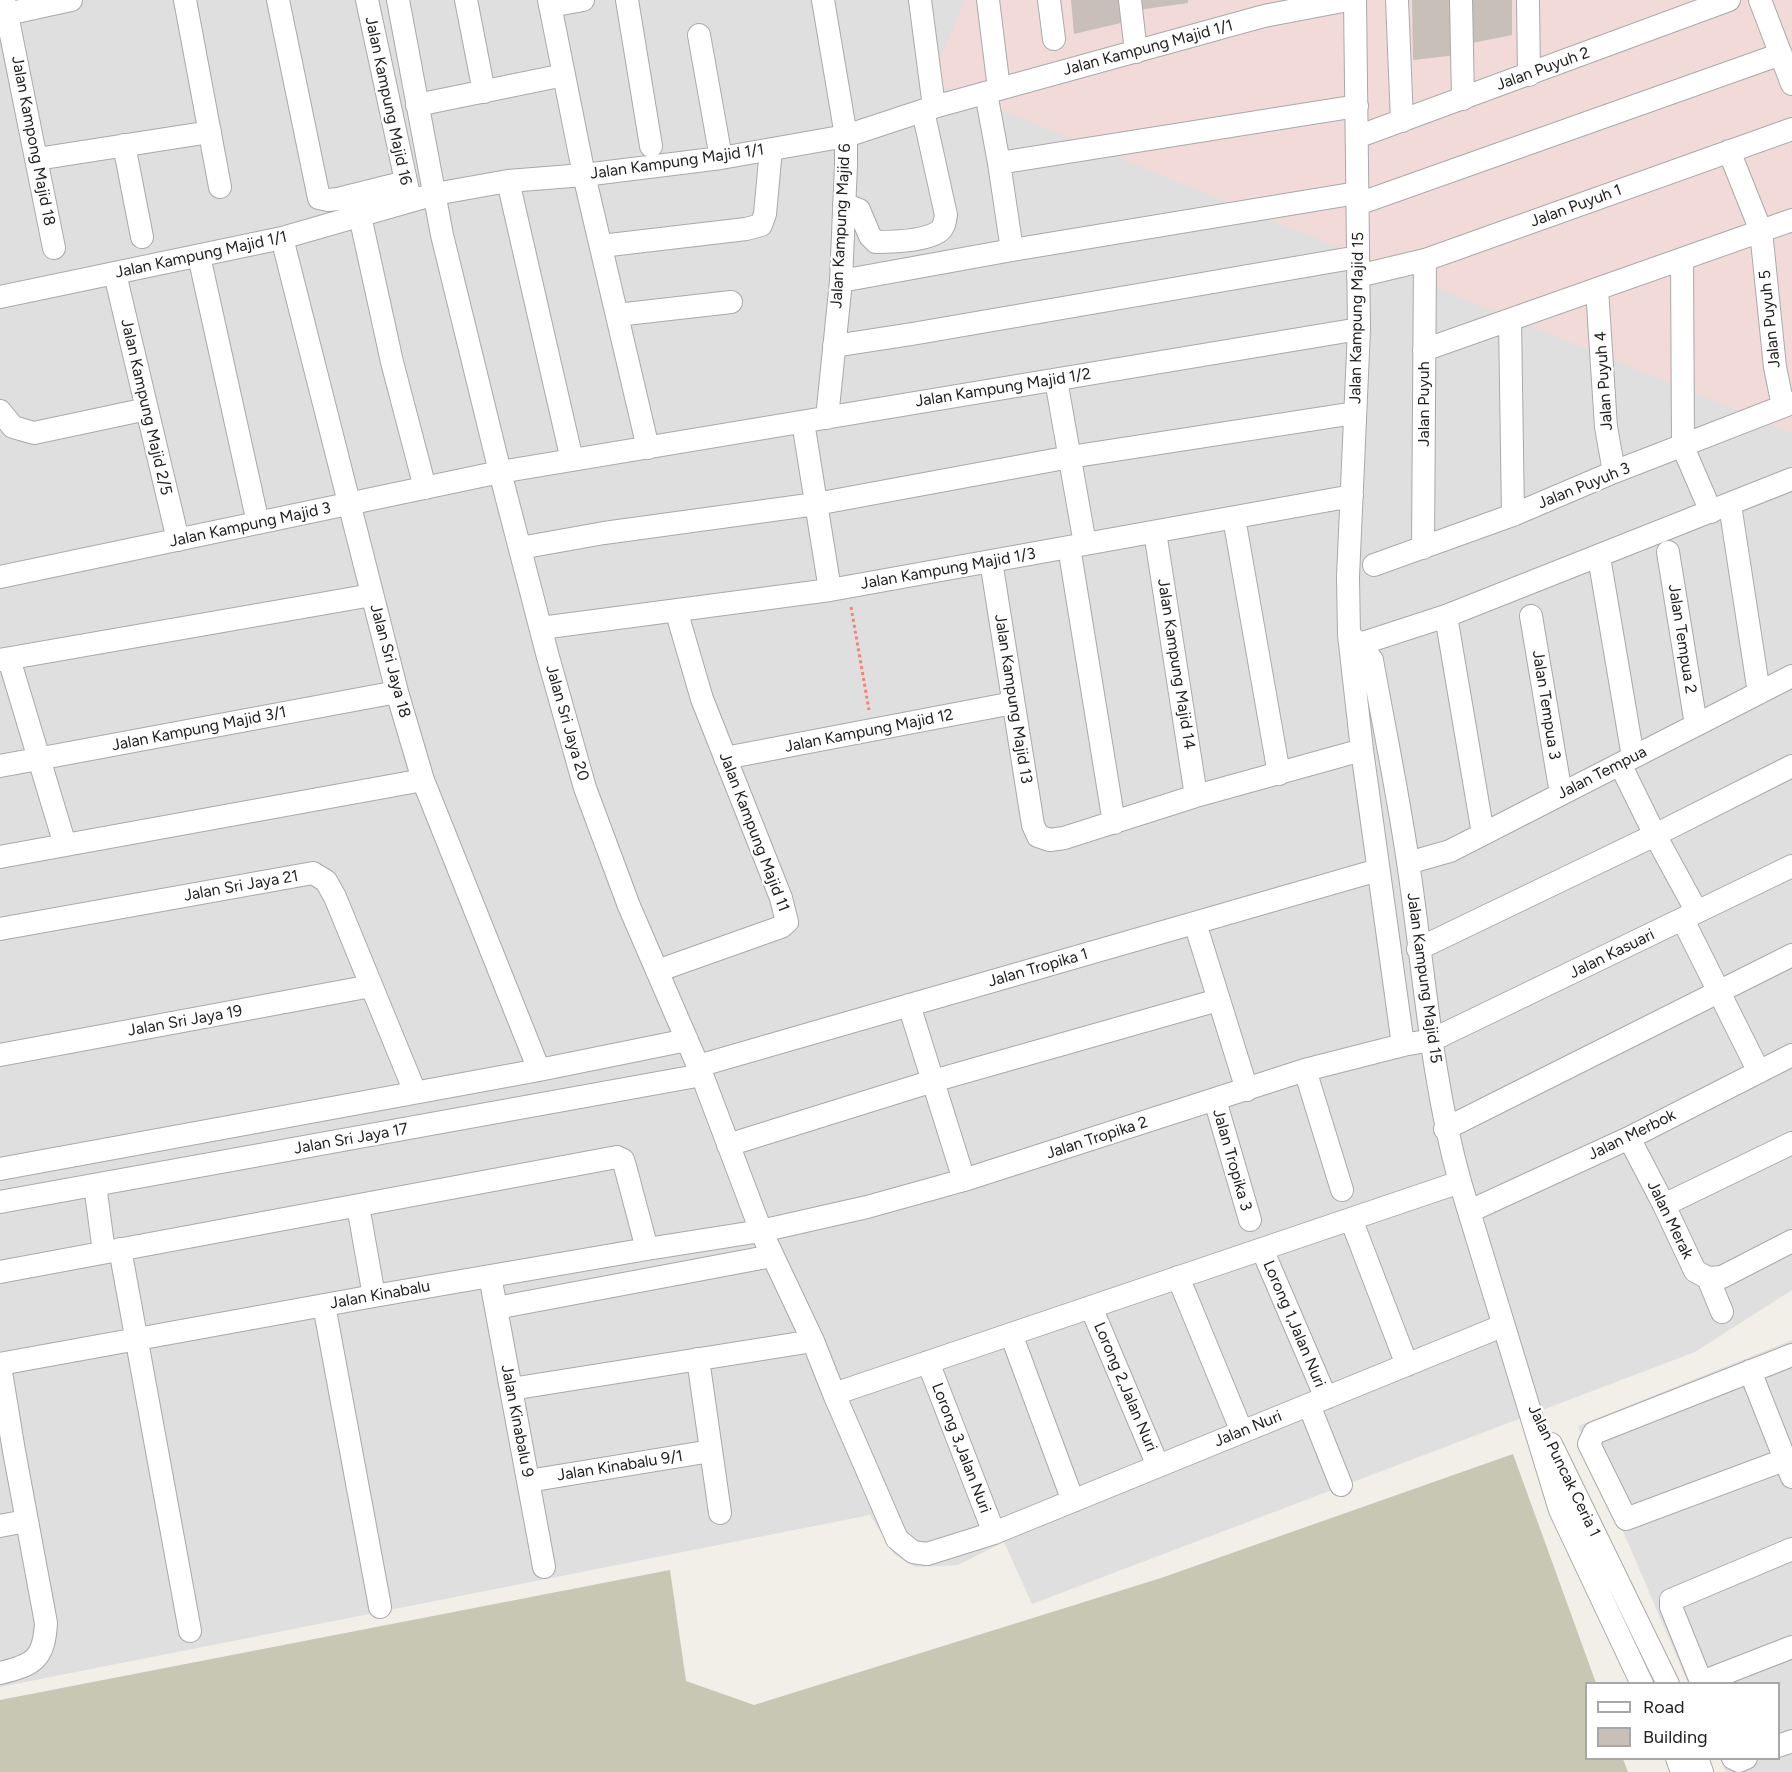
<!DOCTYPE html>
<html>
<head>
<meta charset="utf-8">
<style>
	body { margin:0 }
	#map { position:relative; width:1792px; height:1772px; overflow:hidden; background:#f2efe9; font-family:Figtree,sans-serif }
	canvas { display:block }
	.legend { position:absolute; left:1585px; top:1682px; width:195px; height:78px; box-sizing:border-box; background:#fff; border:2px solid #a7a7a7; margin:0; padding:8px 10px; list-style:none; font-size:18px; color:#222 }
	.legend li { display:flex; align-items:center; gap:12px; height:30px }
	.legend b { width:30px; border:2px solid #a7a7a7 }
</style>
</head>
<body>
<div id="map">
<canvas width="1792" height="1772"></canvas>
<ul class="legend">
<li><b style="height:8px;background:#fff"></b>Road</li>
<li><b style="height:16px;background:#c7bfb8"></b>Building</li>
</ul>
</div>
<script>
const g = document.querySelector('canvas').getContext('2d');
g.lineJoin = 'round';
function paint(path, color) { g.fillStyle = color; g.fill(path, 'evenodd'); }
function strokePath(path, color, width, dash) { g.strokeStyle = color; g.lineWidth = width; g.lineCap = dash ? 'butt' : 'round'; g.setLineDash(dash || []); g.stroke(path); }
function label(font, color, halo, rows, align = 'center') {
  g.font = font + ' Figtree,sans-serif'; g.lineWidth = 5; g.setLineDash([]); g.textBaseline = 'middle'; g.strokeStyle = halo; g.fillStyle = color; for (const [text, x, y, turn = 0] of rows) {
    g.save(); g.translate(x, y); g.rotate((+turn || 0) * Math.PI / 180); g.textAlign = isNaN(turn) ? turn : align; if (halo) g.strokeText(text, 0, 0); g.fillText(text, 0, 0); g.restore();
  }
}
const residential = new Path2D(`
	M0 0H1792V1290L1695 1352 1032 1604 1004 1542 958 1565 915 1567 894 1554 870 1515 0 1687Z
	M1792 1340V1772H1726L1720 1759 1778 1758V1684L1688 1683 1578 1426Z`);
const commercial = new Path2D(`
	M965 0H1792V433L931 81Z`);
const construction = new Path2D(`
	M1513 1454 1596 1683 1586 1684V1758L1623 1759 1628 1772H0V1700L670 1570 686 1681 754 1705 1161 1578Z`);
const building = new Path2D(`
	M1071 0H1118L1121 23 1074 34Z
	M1137 0H1188V3L1138 10Z
	M1412 0H1457V55L1413 60Z
	M1472 0H1512V35L1472 43Z`);
const path = new Path2D(`
	M851 607 869 710`);
const minor = new Path2D(`
	M4 0 54 248
	M185 0 220 187
	M278 0 319 198 328 200 338 199 406 182
	M367 0 409 195
	M398 0 442 235 500 472 548 657 585 788 629 906 702 1075 761 1231 813 1341 834 1394 897 1539 913 1552 927 1554 994 1533 1502 1326
	M466 0 484 92
	M549 0 584 175 648 448
	M627 0 651 146
	M823 0 846 136V165L841 281 827 418
	M920 0 934 107
	M988 0 999 89
	M1049 0 1054 39
	M1130 0 1136 52
	M1355 0 1359 329 1348 577 1349 635 1362 750 1403 1045
	M1397 0 1402 121
	M1461 0 1463 99
	M1528 0 1529 75
	M1760 0 1792 84
	M550 6 583 0
	M7 14 71 0
	M699 35 721 158
	M986 93 999 163 1012 250
	M417 105 564 75
	M1357 137 1729 0
	M124 145 142 237
	M1729 151 1761 231 1775 367 1783 406
	M37 159 210 132
	M999 163 1357 106
	M508 181 572 460
	M844 204 859 210 870 236 876 242C892 242 924 241 938 232 944 228 945 222 946 215L923 111
	M1358 204 1781 54
	M360 216 392 362 425 488
	M282 238 397 692 423 780 539 1070
	M601 246 746 229 761 225 765 214 771 149
	M199 256 258 523
	M1682 259 1683 447 1711 512
	M115 274 178 540
	M1358 276 1425 260 1792 129
	M841 281 1012 250 1357 193
	M1597 289 1606 427 1614 472
	M0 297 282 238 435 194 508 181 584 175 721 158 846 136 934 107 1264 16 1348 0
	M617 315 731 302
	M1510 320 1513 515
	M834 346 912 334 1358 257
	M1424 350 1792 220
	M1056 380 1085 544
	M0 411 13 427 34 433 147 409
	M803 422 830 590
	M1730 505 1759 693
	M1234 518 1279 774
	M1155 532 1196 796
	M1069 547 1114 823
	M520 548 604 533 816 504 1070 457 1355 413
	M1423 548 1425 260
	M1668 552 1696 725
	M1599 557 1633 757
	M991 561 1033 825 1038 836 1050 840 1064 838 1196 796 1362 750
	M1374 565 1513 515 1614 472 1792 403
	M0 577 500 472 1359 329
	M1446 616 1483 834
	M1531 616 1561 794
	M541 628 830 590 1352 496
	M1349 635 1360 644 1372 660C1384 727 1398 794 1408 862 1424 969 1431 1078 1460 1182L1560 1510 1642 1684
	M1360 644 1446 616 1792 479
	M9 659 65 845
	M0 660 372 595
	M725 758 1013 703
	M1620 764 1655 835 1697 912
	M0 766 397 692
	M0 857 423 780
	M1408 863 1450 851 1792 676
	M1683 920 1759 1072
	M1195 923 1247 1090
	M0 929 313 873 326 881 335 897 415 1092
	M1418 949 1655 835 1792 766
	M657 971 781 927 787 922 781 898 702 699 676 610
	M909 1005 964 1180
	M0 1055 371 986
	M698 1066 1378 870
	M1305 1070 1342 1190
	M1215 1100 1250 1220
	M1445 1129 1792 955
	M1629 1138 1664 1205 1695 1271 1708 1278 1722 1277 1792 1241
	M728 1145 933 1081 1218 1000
	M0 1169 539 1070 687 1040
	M95 1185 104 1252
	M0 1202 702 1075
	M1664 1205 1792 1143
	M358 1206 374 1296
	M1470 1211 1629 1138 1792 1055
	M1351 1219 1407 1365
	M120 1249 190 1631
	M1262 1249 1326 1398
	M0 1272 617 1157 623 1160 625 1166 647 1249
	M490 1276 544 1567
	M1178 1277 1242 1432
	M1708 1278 1722 1312
	M324 1305 380 1607
	M1091 1307 1158 1466
	M496 1308 772 1256
	M1011 1334 1073 1501
	M1792 1355 1594 1433 1589 1444 1626 1519 1792 1457
	M698 1359 720 1513
	M928 1362 994 1533
	M0 1364 374 1296 647 1249 761 1231 867 1207 964 1180 1305 1070 1403 1045 1432 1040 1792 866
	M0 1366 14 1451 46 1623C44 1659 34 1665 0 1673
	M1750 1371 1792 1477
	M511 1389 813 1341
	M834 1394 1460 1182
	M1309 1405 1341 1485
	M1551 1444 1668 1684
	M528 1481 711 1451
	M0 1526 26 1521
	M1702 1682 1792 1647
	M1702 1684 1671 1607V1600L1792 1549
	M1778 1746 1792 1741
	M1677 1758 1682 1772
	M1697 1758 1702 1772
	M1733 1758 1739 1761 1746 1758`);
const streetNames = [
	["Jalan Kampung Majid 1/1",1148,48,-15],
	["Jalan Puyuh 2",1543,69,-20],
	["Jalan Kampung Majid 16",388,101,78],
	["Jalan Kampong Majid 18",33,141,79],
	["Jalan Kampung Majid 1/1",677,162,-8],
	["Jalan Puyuh 1",1576,206,-20],
	["Jalan Kampung Majid 6",841,226,-87],
	["Jalan Kampung Majid 1/1",201,255,-12],
	["Jalan Kampung Majid 15",1357,318,-89],
	["Jalan Puyuh 5",1770,319,-96],
	["Jalan Puyuh 4",1604,381,-94],
	["Jalan Kampung Majid 1/2",1003,388,-9],
	["Jalan Puyuh",1424,404,-90],
	["Jalan Kampung Majid 2/5",146,407,77],
	["Jalan Puyuh 3",1584,486,-22],
	["Jalan Kampung Majid 3",250,525,-12],
	["Jalan Kampung Majid 1/3",948,569,-10],
	["Jalan Tempua 2",1682,639,81],
	["Jalan Sri Jaya 18",390,661,75],
	["Jalan Kampung Majid 14",1176,664,81],
	["Jalan Kampung Majid 13",1013,699,81],
	["Jalan Tempua 3",1546,705,81],
	["Jalan Sri Jaya 20",567,723,74],
	["Jalan Kampung Majid 3/1",199,729,-11],
	["Jalan Kampung Majid 12",869,731,-11],
	["Jalan Tempua",1602,773,-27],
	["Jalan Kampung Majid 11",754,832,69],
	["Jalan Sri Jaya 21",241,886,-10],
	["Jalan Kasuari",1612,954,-26],
	["Jalan Tropika 1",1038,968,-16],
	["Jalan Kampung Majid 15",1424,978,82],
	["Jalan Sri Jaya 19",185,1021,-10],
	["Jalan Merbok",1632,1135,-26],
	["Jalan Tropika 2",1097,1138,-18],
	["Jalan Sri Jaya 17",351,1139,-10],
	["Jalan Tropika 3",1232,1160,74],
	["Jalan Merak",1670,1220,64],
	["Jalan Kinabalu",380,1295,-10],
	["Lorong 1,Jalan Nuri",1294,1324,67],
	["Lorong 2,Jalan Nuri",1125,1387,67],
	["Jalan Kinabalu 9",517,1421,79],
	["Jalan Nuri",1248,1429,-22],
	["Lorong 3,Jalan Nuri",961,1448,69],
	["Jalan Kinabalu 9/1",620,1466,-9],
	["Jalan Puncak Ceria 1",1564,1471,64]
];
paint(residential, '#e0dfdf');
paint(commercial, '#f2dad9');
paint(construction, '#c7c7b4');
paint(building, '#c7bfb8');
strokePath(minor, '#a9a9a9', 24);
strokePath(path, '#fa8072', 3, [3, 3]);
strokePath(minor, '#fff', 22);
label('16px', '#222', '#fff', streetNames);
</script>
</body>
</html>
